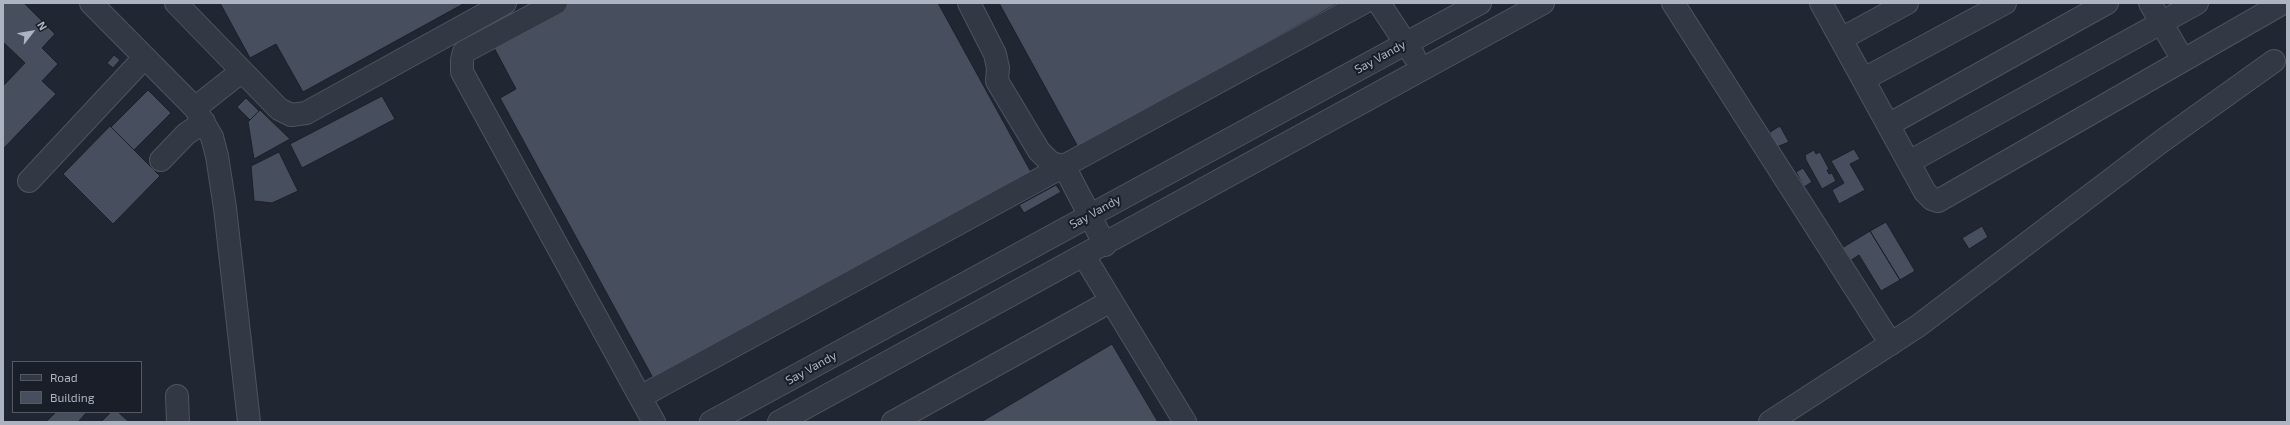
<!DOCTYPE html>
<style>
body{margin:0}
#map{position:relative;width:2290px;height:425px;overflow:hidden;background:#202733;font-family:"Exo 2",sans-serif}
canvas{display:block}
.frame{position:absolute;inset:0;border:4px solid #adb4c1;pointer-events:none}
.legend{position:absolute;left:12px;top:361px;width:130px;height:52px;box-sizing:border-box;background:#191e28;border:1px solid #545a65;margin:0;padding:5px 7px;list-style:none;font-size:12px;color:#adb4c1}
.legend li{display:flex;align-items:center;gap:8px;height:20px}
.legend b{width:20px;border:1px solid #545a65}
.north{position:absolute;left:12px;top:12px;width:40px;height:40px;-webkit-text-stroke:3px #191e28;paint-order:stroke;rotate:59deg;font-size:11px;font-weight:700;line-height:16px;text-align:center;color:#adb4c1}
.north::after{content:'';display:block;margin:auto;width:14px;height:18px;background:#adb4c1;clip-path:polygon(50% 0,100% 100%,50% 72%,0 100%)}
</style>
<div id="map">
<canvas width="2290" height="425"></canvas>
<div class="frame"></div>
<ul class="legend">
<li><b style="height:5px;background:#333944"></b>Road</li>
<li><b style="height:11px;background:#474e5d"></b>Building</li>
</ul>
<div class="north">N</div>
</div>
<script>
const context = document.querySelector('canvas').getContext('2d');
context.lineJoin = 'round';
function fill(path, color) {
  context.fillStyle = color;
  context.fill(path, 'evenodd');
}
function toPath(rows) {
  const path = new Path2D();
  for (const r of rows) {
    path.moveTo(r[0], r[1]);
    for (let i = 2; i < r.length; i += 2) path.lineTo(r[i], r[i + 1]);
  }
  return path;
}
function trace(path, color, width, dash) {
  context.strokeStyle = color;
  context.lineWidth = width;
  context.lineCap = dash ? 'butt' : 'round';
  context.setLineDash(dash || []);
  context.stroke(path);
}
function drawText(font, color, halo, rows, align = 'center') {
  context.font = font + ' "Exo 2",sans-serif';
  context.lineWidth = 4;
  context.setLineDash([]);
  context.textBaseline = 'middle';
  context.strokeStyle = halo;
  context.fillStyle = color;
  for (const [text, x, y, turn = 0] of rows) {
    context.save();
    context.translate(x, y);
    context.rotate((+turn || 0) * Math.PI / 180);
    context.textAlign = isNaN(turn) ? turn : align;
    if (halo) context.strokeText(text, 0, 0);
    context.fillText(text, 0, 0);
    context.restore();
  }
}
const building = toPath([
 [3,3,24,3,55,34,42,48,58,64,42,81,56,94,3,149,3,86,25,63,3,42,3,3],
 [220,3,465,3,303,92,276,44,250,58,220,3],
 [567,3,938,3,1031,172,653,378,500,98,516,89,492,44,567,3],
 [999,3,1338,3,1078,147,999,3],
 [114,55,120,60,113,68,107,63,114,55],
 [148,90,171,113,134,150,111,127,148,90],
 [382,96,395,119,302,168,290,144,382,96],
 [246,98,259,111,250,120,237,107,246,98],
 [260,110,290,139,254,159,248,122,260,110],
 [110,126,160,176,113,224,63,174,110,126],
 [1780,126,1789,142,1774,148,1768,137,1771,135,1770,132,1780,126],
 [1854,149,1860,159,1850,164,1865,190,1839,204,1832,190,1844,183,1831,161,1854,149],
 [1814,150,1816,154,1820,152,1829,169,1827,170,1829,174,1832,173,1836,181,1822,189,1806,160,1805,155,1814,150],
 [279,152,298,191,272,203,254,201,251,166,279,152],
 [1803,168,1812,182,1804,187,1796,172,1803,168],
 [1056,185,1061,192,1024,213,1019,205,1056,185],
 [1886,222,1915,271,1900,280,1870,231,1886,222],
 [1982,226,1988,237,1969,249,1962,238,1982,226],
 [1870,231,1900,280,1881,291,1859,255,1850,261,1842,248,1870,231],
 [1112,344,1158,422,981,422,1112,344],
 [56,412,87,412,78,422,46,422,56,412],
 [111,412,118,412,129,422,101,422,111,412]
]);
fill(building, '#474e5d');
trace(building, '#1b202a', 1);
const minor = toPath([
 [91,3,195,108,212,137,217,156,225,208,249,422],
 [176,3,279,109,291,115,306,113,505,3],
 [556,3,464,52,462,60,462,72,640,397,1363,3],
 [969,3,995,54,998,68,997,81,1039,151,1051,163,1064,166,1105,245],
 [1379,3,1414,56],
 [1673,3,1891,344],
 [1821,3,1925,192,1932,199,1938,201,2283,3],
 [2150,3,2183,60],
 [1841,39,1907,3],
 [1864,79,2005,3],
 [195,108,242,71],
 [1888,125,2107,3],
 [161,160,186,134,204,122],
 [1909,162,2197,3],
 [29,181,144,58],
 [1084,256,1185,422],
 [177,396,178,422],
 [640,397,654,422],
 [711,422,1480,3],
 [779,422,1543,3],
 [893,422,1111,301],
 [1770,422,1918,326,2162,141,2274,61]
]);
trace(minor, '#4e545f', 24);
trace(minor, '#333944', 22);
drawText('12px', '#adb4c1', '#191e28', [
 ["Say Vandy",1380,57,-29],
 ["Say Vandy",1095,212,-29],
 ["Say Vandy",811,368,-29]
]);
</script>
